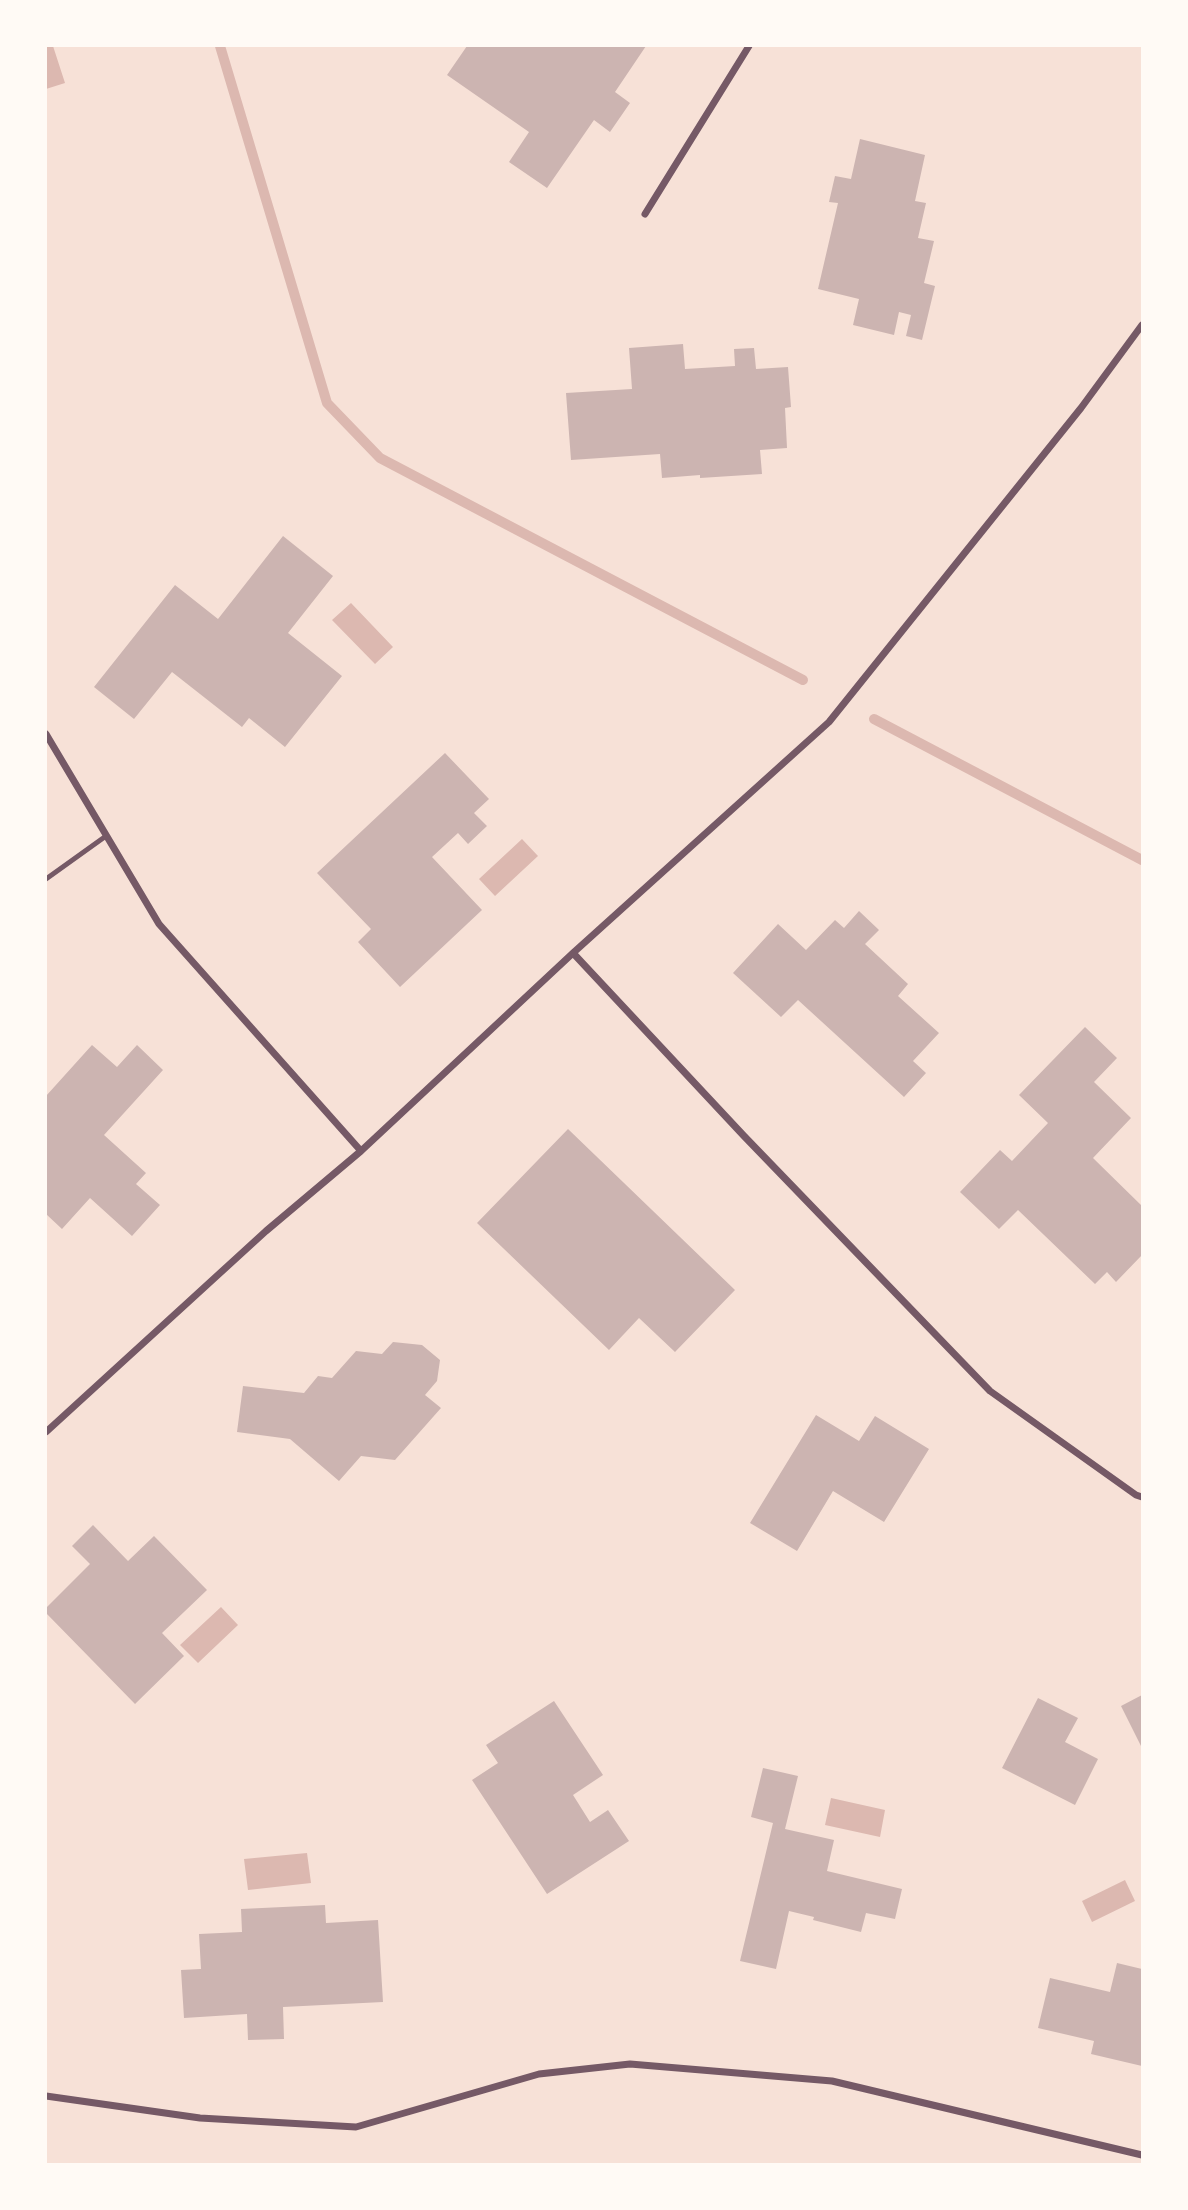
<!DOCTYPE html>
<style>
body{margin:0}
#map{position:relative;width:1188px;height:2210px;overflow:hidden;background:#f7e1d7;font-family:"PT Sans",sans-serif}
canvas{display:block}
.frame{position:absolute;inset:0;border:47px solid #fffaf5;pointer-events:none}
</style>
<div id="map">
<canvas width="1188" height="2210"></canvas>
<div class="frame"></div>
</div>
<script>
const context = document.querySelector('canvas').getContext('2d');
context.lineJoin = 'round';
function fill(path, color) {
  context.fillStyle = color;
  context.fill(path, 'evenodd');
}
function toPath(rows) {
  const path = new Path2D();
  for (const r of rows) {
    path.moveTo(r[0], r[1]);
    for (let i = 2; i < r.length; i += 2) path.lineTo(r[i], r[i + 1]);
  }
  return path;
}
function trace(path, color, width, dash) {
  context.strokeStyle = color;
  context.lineWidth = width;
  context.lineCap = dash ? 'butt' : 'round';
  context.setLineDash(dash || []);
  context.stroke(path);
}
fill(toPath([
 [46,46,53,46,65,83,46,89],
 [351,603,393,647,375,664,332,620],
 [522,839,538,856,495,896,479,879],
 [221,1607,238,1625,198,1663,180,1645],
 [831,1798,885,1810,880,1837,825,1825],
 [307,1853,311,1883,248,1890,244,1859],
 [1125,1880,1135,1901,1092,1922,1082,1901]
]), '#dcb8b0');
trace(toPath([
 [220,46,327,403,380,458,803,680],
 [874,719,1142,860]
]), '#dcb8b0', 10);
fill(toPath([
 [467,46,646,46,615,92,630,103,610,132,594,120,547,188,509,162,529,132,447,75],
 [860,139,925,155,915,201,926,203,918,238,934,241,924,283,935,286,922,340,906,336,911,315,899,312,894,335,853,325,859,299,818,289,838,203,829,202,835,176,851,179],
 [683,344,685,369,735,366,734,349,754,348,756,369,788,367,791,407,785,408,787,448,760,450,762,474,700,478,700,475,662,478,660,454,571,460,566,393,632,389,629,348],
 [283,536,333,576,288,633,342,676,285,747,249,718,242,727,172,672,134,719,94,687,175,585,218,619],
 [445,753,489,799,474,813,487,826,468,844,458,833,432,857,482,910,400,987,358,942,371,929,317,873],
 [859,911,879,930,865,944,908,984,898,996,939,1033,913,1061,926,1073,904,1097,798,1000,781,1017,733,973,778,924,806,950,835,920,844,928],
 [1085,1027,1117,1058,1094,1082,1131,1118,1093,1158,1142,1206,1142,1255,1116,1282,1107,1272,1095,1284,1018,1210,999,1229,960,1192,1000,1150,1012,1161,1048,1123,1019,1095],
 [92,1045,117,1067,137,1045,163,1070,104,1135,146,1173,136,1184,160,1205,132,1236,90,1198,62,1229,46,1214,46,1096],
 [568,1129,735,1290,675,1352,639,1318,609,1350,477,1223],
 [393,1342,422,1345,440,1360,437,1381,425,1395,441,1408,395,1460,361,1456,339,1481,290,1439,237,1432,243,1386,304,1393,318,1376,332,1378,356,1351,382,1354],
 [816,1415,859,1441,875,1416,929,1449,884,1522,833,1491,797,1551,750,1523],
 [93,1525,128,1561,154,1536,207,1590,162,1633,184,1656,135,1704,46,1613,46,1608,90,1564,72,1546],
 [1142,1695,1142,1748,1121,1706],
 [1038,1698,1078,1718,1065,1742,1098,1759,1075,1805,1002,1768],
 [554,1701,603,1775,573,1795,590,1822,608,1810,629,1841,547,1894,472,1780,498,1763,486,1745],
 [763,1768,798,1776,785,1829,834,1840,827,1871,902,1889,895,1919,866,1913,861,1932,813,1920,814,1917,789,1911,776,1969,740,1961,773,1823,751,1817],
 [325,1905,326,1923,378,1920,383,2002,283,2007,284,2039,248,2040,247,2014,184,2018,181,1970,201,1969,199,1934,242,1932,241,1909],
 [1117,1963,1142,1969,1142,2066,1091,2054,1094,2041,1038,2028,1050,1978,1110,1992]
]), '#ccb4b1');
trace(toPath([
 [46,879,106,836]
]), '#755966', 5);
trace(toPath([
 [645,214,749,46],
 [46,734,159,924,361,1151],
 [573,953,744,1136,990,1391,1136,1495,1142,1497],
 [46,1432,266,1231,361,1151,573,953,829,722,1081,408,1142,325],
 [46,2096,200,2118,356,2127,539,2074,630,2064,832,2081,1142,2155]
]), '#755966', 7);
</script>
